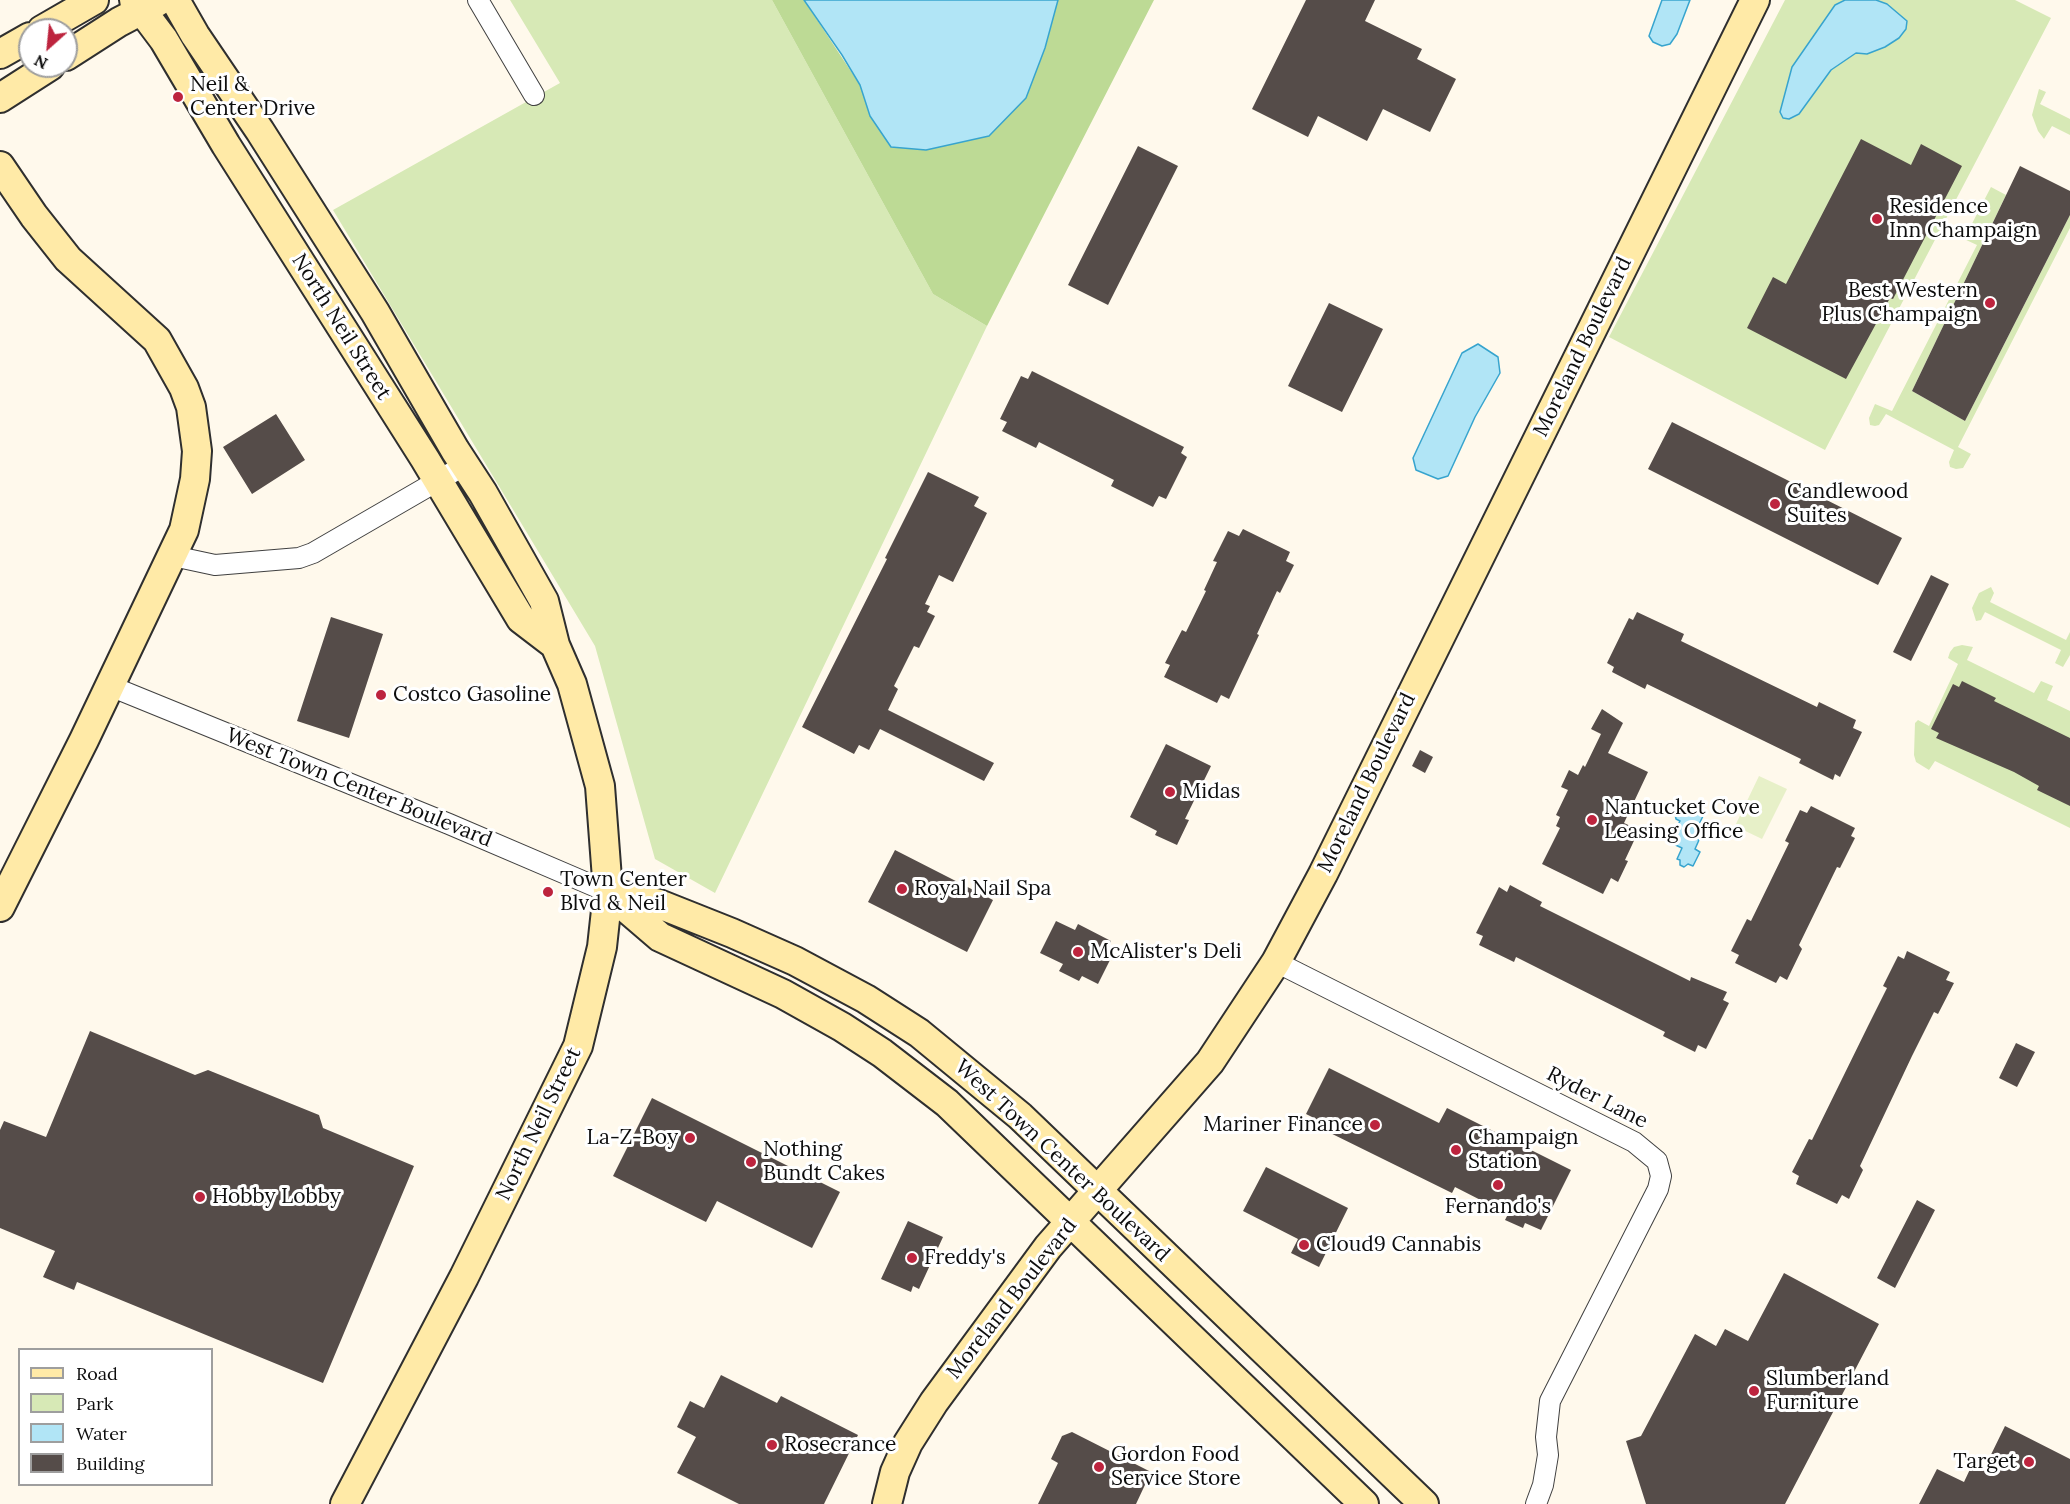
<!DOCTYPE html>
<style>
body{margin:0}
#map{position:relative;width:2070px;height:1504px;overflow:hidden;background:#fff9ec;font-family:Lora,serif}
canvas{display:block}
.legend{position:absolute;left:18px;top:1348px;width:195px;height:138px;box-sizing:border-box;background:#fff;border:2px solid #9e9e9e;margin:0;padding:8px 10px;list-style:none;font-size:18px;color:#0d0d0d}
.legend li{display:flex;align-items:center;gap:12px;height:30px}
.legend b{width:30px;border:2px solid #9e9e9e}
.north{position:absolute;left:18px;top:18px;width:60px;height:60px;box-sizing:border-box;background:#fff;border:2px solid #9e9e9e;border-radius:50%;rotate:207deg;font-size:16px;font-weight:700;line-height:24px;text-align:center;color:#0d0d0d}
.north::after{content:'';display:block;margin:auto;width:21px;height:27px;background:#bd243e;clip-path:polygon(50% 0,100% 100%,50% 72%,0 100%)}
</style>
<div id="map">
<canvas width="2070" height="1504"></canvas>
<ul class="legend">
<li><b style="height:8px;background:#ffeaa7"></b>Road</li>
<li><b style="height:16px;background:#d7e9b6"></b>Park</li>
<li><b style="height:16px;background:#b1e5f6"></b>Water</li>
<li><b style="height:16px;background:#554c49"></b>Building</li>
</ul>
<div class="north">N</div>
</div>
<script>
const context = document.querySelector('canvas').getContext('2d');
context.lineJoin = 'round';
function fill(path, color) {
  context.fillStyle = color;
  context.fill(path, 'evenodd');
}
function toPath(rows) {
  const path = new Path2D();
  for (const r of rows) {
    path.moveTo(r[0], r[1]);
    for (let i = 2; i < r.length; i += 2) path.lineTo(r[i], r[i + 1]);
  }
  return path;
}
function trace(path, color, width, dash) {
  context.strokeStyle = color;
  context.lineWidth = width;
  context.lineCap = dash ? 'butt' : 'round';
  context.setLineDash(dash || []);
  context.stroke(path);
}
function drawText(font, color, halo, rows, align = 'center') {
  context.font = font + ' Lora,serif';
  context.lineWidth = 6;
  context.setLineDash([]);
  context.textBaseline = 'middle';
  context.strokeStyle = halo;
  context.fillStyle = color;
  for (const [text, x, y, turn = 0] of rows) {
    context.save();
    context.translate(x, y);
    context.rotate((+turn || 0) * Math.PI / 180);
    context.textAlign = isNaN(turn) ? turn : align;
    if (halo) context.strokeText(text, 0, 0);
    context.fillText(text, 0, 0);
    context.restore();
  }
}
fill(toPath([
 [510,0,772,0,933,294,987,326,715,893,655,859,595,646,333,210,560,83],
 [1785,0,2015,0,2051,18,1825,450,1609,337],
 [2039,89,2046,92,2040,104,2070,119,2070,135,2052,126,2044,139,2038,131,2032,115],
 [1991,187,2006,195,1912,391,1965,421,2070,215,2070,228,1958,447,1971,454,1963,468,1956,469,1950,467,1949,462,1954,450,1886,414,1879,425,1875,426,1870,425,1869,418,1875,404,1892,411,1977,245,1964,239],
 [1991,587,1994,593,1990,602,2066,640,2070,632,2070,655,2063,667,2055,663,2061,650,1985,612,1981,620,1976,621,1972,608,1979,593],
 [1962,645,1973,647,1967,660,2034,693,2041,681,2053,686,2047,700,2070,711,2070,828,1935,761,1929,770,1916,762,1914,755,1915,723,1918,720,1929,726,1958,664,1948,658,1950,652,1954,647]
]), '#d7e9b6');
fill(toPath([
 [772,0,804,0,860,85,870,116,1045,48,1058,0,1154,0,987,326,933,294]
]), '#bdda95');
fill(toPath([
 [1759,776,1787,789,1762,839,1735,826]
]), '#e7f0c8');
const water = toPath([
 [804,0,1058,0,1045,48,1026,98,989,136,926,150,891,147,870,116,860,85,842,55,804,0],
 [1662,0,1690,0,1677,34,1670,44,1662,46,1653,42,1649,36,1662,0],
 [1845,0,1876,0,1887,4,1907,21,1906,29,1899,38,1885,47,1867,54,1856,53,1831,70,1799,114,1789,119,1783,118,1780,112,1792,67,1835,5,1845,0],
 [1478,344,1498,357,1500,373,1475,417,1448,476,1438,479,1416,470,1413,458,1462,353,1478,344],
 [1682,806,1703,816,1693,837,1699,840,1695,849,1700,852,1693,866,1688,864,1684,867,1680,865,1680,860,1677,859,1682,848,1669,842,1672,837,1669,830,1676,828,1680,821,1676,819,1675,814,1682,806]
]);
fill(water, '#b1e5f6');
trace(water, '#37a4ce', 1.5);
fill(toPath([
 [1306,0,1375,0,1365,21,1422,49,1417,59,1456,79,1430,132,1383,109,1367,141,1318,116,1308,137,1252,109],
 [1861,139,1911,165,1921,144,1962,166,1893,299,1890,298,1846,379,1747,328,1773,277,1786,284],
 [1138,146,1178,166,1108,305,1068,285],
 [2020,166,2070,191,2070,215,1965,421,1912,391],
 [1329,303,1383,329,1342,412,1288,386],
 [1032,371,1184,447,1181,453,1187,457,1166,499,1159,496,1153,507,1111,486,1114,480,1039,442,1036,448,1002,431,1007,422,1000,419,1021,376,1028,379],
 [276,414,305,460,252,494,223,447],
 [1672,422,1902,538,1878,585,1648,469],
 [928,472,979,497,974,506,987,513,953,582,939,575,925,604,930,606,927,612,935,616,919,648,914,646,894,686,898,689,888,710,994,763,984,781,880,729,869,750,859,745,854,754,802,727,887,559,885,558],
 [1243,529,1290,552,1286,561,1294,565,1280,593,1277,591,1257,634,1259,635,1229,699,1221,695,1217,703,1164,677,1170,665,1165,663,1182,630,1186,632,1206,591,1204,590,1217,562,1213,561,1228,531,1239,536],
 [1931,575,1949,584,1911,661,1893,652],
 [1637,612,1684,634,1681,641,1817,707,1819,702,1856,720,1853,728,1862,732,1840,777,1835,774,1833,780,1799,763,1801,759,1647,684,1645,689,1612,672,1614,667,1607,663,1629,618,1633,620],
 [331,617,383,634,349,738,297,721],
 [1962,681,1996,698,1994,701,2070,738,2070,806,2037,790,2039,786,2014,772,1936,738,1939,733,1931,729,1953,684,1959,687],
 [1602,709,1623,723,1608,753,1648,772,1624,823,1639,830,1625,860,1628,861,1618,882,1611,878,1603,894,1542,864,1560,828,1556,826,1560,817,1556,815,1568,790,1561,787,1569,770,1578,775,1583,765,1585,767,1601,734,1591,729],
 [1166,744,1211,766,1185,819,1189,820,1177,845,1155,835,1157,831,1130,817],
 [1420,750,1433,757,1425,773,1412,766],
 [1811,806,1855,828,1851,836,1855,838,1840,868,1837,867,1799,945,1802,949,1787,980,1780,976,1776,983,1735,963,1739,955,1731,951,1747,919,1751,921,1789,843,1785,841,1800,810,1807,813],
 [895,850,993,900,967,952,868,902],
 [1510,885,1542,902,1540,906,1690,981,1691,977,1727,992,1723,1000,1729,1003,1706,1049,1698,1045,1695,1052,1663,1036,1665,1032,1516,957,1514,962,1479,945,1483,936,1476,933,1499,887,1507,892],
 [1056,921,1075,930,1078,924,1111,941,1109,947,1115,950,1098,984,1082,976,1079,981,1059,971,1063,964,1040,953],
 [1907,951,1950,972,1946,980,1954,983,1938,1014,1934,1012,1912,1056,1860,1166,1863,1170,1849,1199,1842,1195,1837,1204,1796,1184,1799,1176,1792,1172,1809,1139,1812,1140,1868,1026,1887,988,1883,986,1898,956,1904,959],
 [90,1031,195,1075,208,1070,319,1115,323,1128,414,1166,323,1383,77,1282,74,1290,43,1277,55,1251,0,1228,0,1130,4,1121,46,1137],
 [2016,1043,2035,1052,2017,1087,1999,1078],
 [1329,1068,1439,1123,1447,1108,1571,1170,1541,1230,1525,1223,1523,1228,1505,1220,1508,1214,1455,1187,1452,1193,1310,1123,1312,1117,1306,1114],
 [652,1098,840,1192,812,1248,717,1201,706,1222,613,1176],
 [1266,1167,1348,1208,1319,1267,1291,1253,1298,1239,1243,1211],
 [1917,1200,1935,1210,1895,1288,1877,1278],
 [908,1221,943,1237,919,1289,913,1286,911,1292,881,1279],
 [1784,1273,1879,1324,1785,1504,1646,1504,1626,1441,1641,1436,1695,1334,1716,1346,1725,1329,1748,1341],
 [721,1375,777,1403,781,1396,858,1435,824,1504,739,1504,677,1473,696,1437,677,1427,690,1401,704,1408],
 [2005,1426,2070,1459,2070,1504,1919,1504,1937,1469,1964,1482,1972,1465,1983,1471],
 [1072,1432,1151,1472,1136,1504,1038,1504,1058,1463,1051,1459,1062,1436]
]), '#554c49');
const street = toPath([
 [478,0,534,95],
 [173,556,215,565,299,558,313,553,465,465],
 [110,686,449,824,608,892],
 [1276,962,1634,1142,1657,1161,1661,1176,1658,1189,1550,1401,1546,1437,1548,1455,1543,1485,1536,1504]
]);
const secondary = toPath([
 [134,0,164,40,226,145,425,459,521,619,555,645],
 [175,0,195,35,260,131,375,312,455,450,483,493,544,601,555,645,572,684,600,786,608,892,602,947,578,1046,464,1277,345,1504],
 [42,30,94,0],
 [0,54,30,37],
 [66,56,119,22,157,2],
 [0,98,50,66],
 [0,166,34,216,68,259,157,340,184,388,191,407,197,451,195,479,184,530,84,740,0,907],
 [608,892,659,904,732,933,795,961,866,999,919,1033,1020,1116,1424,1504],
 [611,895,660,937,783,994,842,1027,882,1053,947,1103,1364,1504],
 [887,1504,895,1472,908,1443,934,1402,1048,1247,1210,1062,1276,962,1323,874,1755,0]
]);
trace(street, '#404040', 22);
trace(secondary, '#2f2f2f', 32);
trace(street, '#fff', 20);
trace(secondary, '#ffeaa7', 28);
for (const [x, y, r, color] of [
 [178,97,6,"#bd243e"],
 [1877,219,6,"#bd243e"],
 [1990,303,6,"#bd243e"],
 [1775,504,6,"#bd243e"],
 [381,695,6,"#bd243e"],
 [1170,792,6,"#bd243e"],
 [1592,820,6,"#bd243e"],
 [902,889,6,"#bd243e"],
 [548,892,6,"#bd243e"],
 [1078,952,6,"#bd243e"],
 [1375,1125,6,"#bd243e"],
 [690,1138,6,"#bd243e"],
 [1456,1150,6,"#bd243e"],
 [751,1162,6,"#bd243e"],
 [1498,1185,6,"#bd243e"],
 [200,1197,6,"#bd243e"],
 [1304,1245,6,"#bd243e"],
 [912,1258,6,"#bd243e"],
 [1754,1391,6,"#bd243e"],
 [772,1445,6,"#bd243e"],
 [2029,1462,6,"#bd243e"],
 [1099,1467,6,"#bd243e"]
]) {
  const dot = new Path2D();
  dot.arc(x, y, r, 0, 2 * Math.PI);
  context.fillStyle = color;
  context.fill(dot);
  trace(dot, '#fff', 2);
}
drawText('21px', '#0d0d0d', '#fff', [
 ["Neil &",190,85],
 ["Center Drive",190,109],
 ["Residence",1889,207],
 ["Inn Champaign",1889,231],
 ["Best Western",1978,291,"right"],
 ["Plus Champaign",1978,315,"right"],
 ["Candlewood",1787,492],
 ["Suites",1787,516],
 ["Costco Gasoline",393,695],
 ["Midas",1182,792],
 ["Nantucket Cove",1604,808],
 ["Leasing Office",1604,832],
 ["Town Center",560,880],
 ["Blvd & Neil",560,904],
 ["Royal Nail Spa",914,889],
 ["McAlister's Deli",1090,952],
 ["Mariner Finance",1363,1125,"right"],
 ["La-Z-Boy",678,1138,"right"],
 ["Champaign",1468,1138],
 ["Station",1468,1162],
 ["Nothing",763,1150],
 ["Bundt Cakes",763,1174],
 ["Hobby Lobby",212,1197],
 ["Fernando's",1498,1207,"center"],
 ["Cloud9 Cannabis",1316,1245],
 ["Freddy's",924,1258],
 ["Slumberland",1766,1379],
 ["Furniture",1766,1403],
 ["Rosecrance",784,1445],
 ["Gordon Food",1111,1455],
 ["Service Store",1111,1479],
 ["Target",2017,1462,"right"]
], 'left');
drawText('21px', '#0d0d0d', '#fff', [
 ["North Neil Street",341,327,58],
 ["Moreland Boulevard",1583,347,-64],
 ["Moreland Boulevard",1367,783,-64],
 ["West Town Center Boulevard",359,788,22],
 ["Ryder Lane",1597,1098,27],
 ["North Neil Street",539,1124,-64],
 ["West Town Center Boulevard",1062,1161,43],
 ["Moreland Boulevard",1012,1299,-52]
]);
</script>
